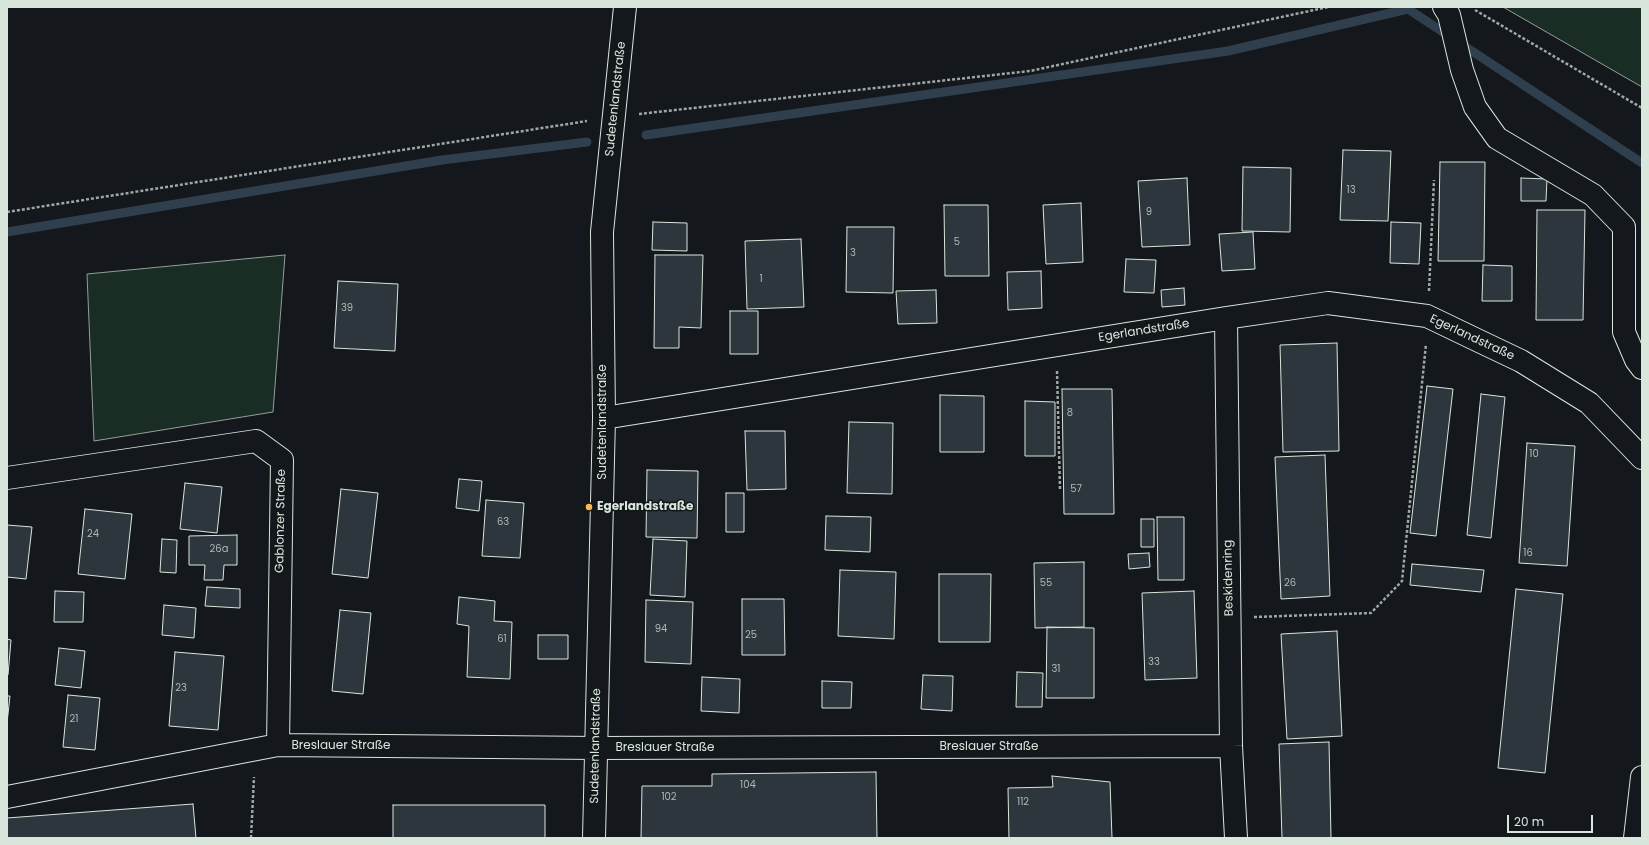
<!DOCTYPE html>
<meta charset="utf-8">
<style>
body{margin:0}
#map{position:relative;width:1649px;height:845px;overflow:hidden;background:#14181c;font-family:Poppins,sans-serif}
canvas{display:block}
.frame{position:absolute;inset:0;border:8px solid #d8e6dc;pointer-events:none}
.scale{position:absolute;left:1507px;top:815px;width:86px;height:18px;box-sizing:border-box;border:2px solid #d8e6dc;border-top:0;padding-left:5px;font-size:12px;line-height:14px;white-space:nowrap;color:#d8e6dc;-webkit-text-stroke:3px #14181c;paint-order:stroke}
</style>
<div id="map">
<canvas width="1649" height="845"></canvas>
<div class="frame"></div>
<div class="scale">20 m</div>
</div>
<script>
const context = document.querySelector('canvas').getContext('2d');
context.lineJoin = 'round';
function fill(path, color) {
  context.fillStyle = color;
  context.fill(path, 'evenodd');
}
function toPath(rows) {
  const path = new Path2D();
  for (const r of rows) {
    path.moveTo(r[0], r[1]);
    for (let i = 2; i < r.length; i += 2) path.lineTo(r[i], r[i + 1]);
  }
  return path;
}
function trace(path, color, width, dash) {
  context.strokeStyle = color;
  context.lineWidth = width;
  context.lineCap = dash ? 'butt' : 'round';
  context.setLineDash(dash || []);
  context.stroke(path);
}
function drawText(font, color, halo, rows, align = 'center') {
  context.font = font + ' Poppins,sans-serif';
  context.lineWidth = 3;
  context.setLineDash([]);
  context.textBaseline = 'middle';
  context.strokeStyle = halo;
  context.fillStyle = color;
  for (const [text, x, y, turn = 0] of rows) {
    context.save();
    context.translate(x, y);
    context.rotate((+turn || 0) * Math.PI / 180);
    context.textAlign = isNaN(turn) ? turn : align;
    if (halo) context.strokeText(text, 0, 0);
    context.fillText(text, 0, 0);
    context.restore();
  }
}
const green = toPath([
 [1503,7,1642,7,1642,87,1503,7],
 [285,255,273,412,94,441,87,274,285,255]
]);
fill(green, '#1a2d24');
trace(green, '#939e99', 1);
trace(toPath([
 [646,135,1228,51,1408,9,1642,163],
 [7,232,442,160,587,142]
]), '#2f3f4d', 9);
const building = toPath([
 [1343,150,1391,151,1388,221,1340,220,1343,150],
 [1440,162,1485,162,1484,261,1438,261,1440,162],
 [1243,167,1291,168,1290,232,1242,231,1243,167],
 [1187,178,1190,245,1142,247,1138,181,1187,178],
 [1521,178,1547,179,1546,201,1521,201,1521,178],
 [1081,203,1083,262,1046,264,1043,205,1081,203],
 [944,205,988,205,989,276,945,276,944,205],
 [1537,210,1585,210,1583,320,1536,320,1537,210],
 [653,222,687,223,687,251,652,250,653,222],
 [1391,222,1421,223,1419,264,1390,263,1391,222],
 [847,227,894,227,893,293,846,292,847,227],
 [1253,232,1255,269,1222,271,1219,234,1253,232],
 [801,239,804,307,747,309,745,241,801,239],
 [655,255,703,255,701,328,679,327,679,348,654,348,655,255],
 [1126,259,1156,260,1154,293,1124,292,1126,259],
 [1483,265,1512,266,1512,301,1482,301,1483,265],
 [1041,271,1042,308,1008,310,1007,272,1041,271],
 [338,281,398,284,395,351,334,348,338,281],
 [1184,288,1185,305,1162,307,1161,290,1184,288],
 [936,290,937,323,898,324,896,291,936,290],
 [730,311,758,311,758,354,730,354,730,311],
 [1337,343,1339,451,1283,452,1280,345,1337,343],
 [1427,386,1453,389,1436,536,1410,533,1427,386],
 [1062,389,1112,389,1114,514,1064,514,1062,389],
 [1481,394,1505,397,1491,538,1467,535,1481,394],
 [940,395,984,396,984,452,940,452,940,395],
 [1025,401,1055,402,1055,456,1025,456,1025,401],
 [849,422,893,423,892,494,847,493,849,422],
 [745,431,785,431,786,489,747,490,745,431],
 [1527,443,1575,446,1567,566,1519,563,1527,443],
 [1325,455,1330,596,1281,599,1275,457,1325,455],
 [647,470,698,471,697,538,646,537,647,470],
 [459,479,482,481,479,511,456,508,459,479],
 [185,483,222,487,217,533,180,529,185,483],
 [341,489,378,493,368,578,332,574,341,489],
 [726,493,744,493,744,532,726,532,726,493],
 [486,500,524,503,520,558,482,556,486,500],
 [85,509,132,514,125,579,78,574,85,509],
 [826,516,871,517,870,552,825,550,826,516],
 [1157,517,1184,517,1184,580,1158,580,1157,517],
 [1141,519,1154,519,1154,547,1141,547,1141,519],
 [7,525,32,527,26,579,7,577,7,525],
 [237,535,237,565,224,565,223,580,204,580,205,565,189,565,189,536,237,535],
 [162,539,177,540,176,573,160,572,162,539],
 [653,539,687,541,685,597,650,595,653,539],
 [1149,553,1150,567,1129,569,1128,554,1149,553],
 [1084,562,1084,627,1035,628,1034,563,1084,562],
 [1412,564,1484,570,1481,592,1410,585,1412,564],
 [840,570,896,572,894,639,838,636,840,570],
 [939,574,991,574,990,642,939,642,939,574],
 [207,587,240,589,240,608,205,606,207,587],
 [1516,589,1563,594,1545,773,1498,768,1516,589],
 [55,591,84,592,83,622,54,622,55,591],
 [1194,591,1197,678,1145,680,1142,593,1194,591],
 [459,597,495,601,494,621,512,622,510,679,467,677,469,626,457,624,459,597],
 [742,599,784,599,785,655,742,655,742,599],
 [646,600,693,602,691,664,645,662,646,600],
 [164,605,196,608,194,638,162,635,164,605],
 [340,610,371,613,363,694,332,691,340,610],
 [1047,627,1094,628,1094,698,1046,698,1047,627],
 [1337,631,1342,736,1287,739,1281,634,1337,631],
 [538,635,568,635,568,659,538,659,538,635],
 [7,639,11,640,8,675,7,675,7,639],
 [59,648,85,651,81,688,55,685,59,648],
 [175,652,224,656,218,730,169,726,175,652],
 [1017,672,1043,673,1042,707,1016,707,1017,672],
 [923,675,953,676,952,711,921,709,923,675],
 [702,677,740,679,739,713,701,711,702,677],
 [822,681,852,682,851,708,822,708,822,681],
 [68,695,100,698,95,750,63,747,68,695],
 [7,696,10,696,7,723,7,696],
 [1329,742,1331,838,1282,838,1279,744,1329,742],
 [876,772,877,838,641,838,642,786,712,786,712,774,876,772],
 [1052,776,1110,782,1112,838,1009,838,1008,788,1053,787,1052,776],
 [193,804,196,838,7,838,7,818,193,804],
 [393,805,545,805,545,838,393,838,393,805]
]);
fill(building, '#2c363c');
trace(building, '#d8e6dc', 1);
const minor = toPath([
 [1444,7,1449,15,1462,70,1475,107,1497,138,1593,195,1624,227,1624,332,1636,360,1642,368],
 [1226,318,1231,746,1236,838],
 [604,418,1226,318,1328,303,1427,316,1479,341,1521,361,1589,403,1642,458],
 [7,478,256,441,282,460,278,745],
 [7,797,278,745,597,748,1231,746],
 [594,838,604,418,602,232,625,7],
 [1635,838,1642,777]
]);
trace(minor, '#d8e6dc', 24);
trace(toPath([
 [1475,10,1642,108],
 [639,114,1030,71,1328,7],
 [7,212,587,121],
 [1429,291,1434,180],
 [1057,371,1060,489],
 [1254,617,1371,613,1402,581,1426,344],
 [251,838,254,777]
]), '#9da8a2', 2.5, [3, 2]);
trace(minor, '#14181c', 22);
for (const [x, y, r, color] of [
 [589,507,4,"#ffb74d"]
]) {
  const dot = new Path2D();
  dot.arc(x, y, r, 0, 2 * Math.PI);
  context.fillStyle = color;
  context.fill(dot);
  trace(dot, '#14181c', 1.5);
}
drawText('10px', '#adbab4', null, [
 ["13",1351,190],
 ["9",1149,212],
 ["5",957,242],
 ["3",853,253],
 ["1",761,279],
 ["39",347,308],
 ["8",1070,413],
 ["10",1534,454],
 ["57",1076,489],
 ["63",503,522],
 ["24",93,534],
 ["26a",219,549],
 ["16",1528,553],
 ["55",1046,583],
 ["26",1290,583],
 ["94",661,629],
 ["25",751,635],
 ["61",502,639],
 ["33",1154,662],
 ["31",1056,669],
 ["23",181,688],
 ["21",74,719],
 ["104",748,785],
 ["102",669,797],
 ["112",1023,802]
]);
drawText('12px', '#d8e6dc', '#14181c', [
 ["Sudetenlandstraße",616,99,-84],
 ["Egerlandstraße",1144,331,-9],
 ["Egerlandstraße",1472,338,25],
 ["Sudetenlandstraße",603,422,-90],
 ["Gablonzer Straße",281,521,-89],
 ["Beskidenring",1229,578,-91],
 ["Breslauer Straße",341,746],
 ["Sudetenlandstraße",596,746,-89],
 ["Breslauer Straße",989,747],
 ["Breslauer Straße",665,748]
]);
drawText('bold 12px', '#d8e6dc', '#14181c', [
 ["Egerlandstraße",597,507]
], 'left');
</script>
